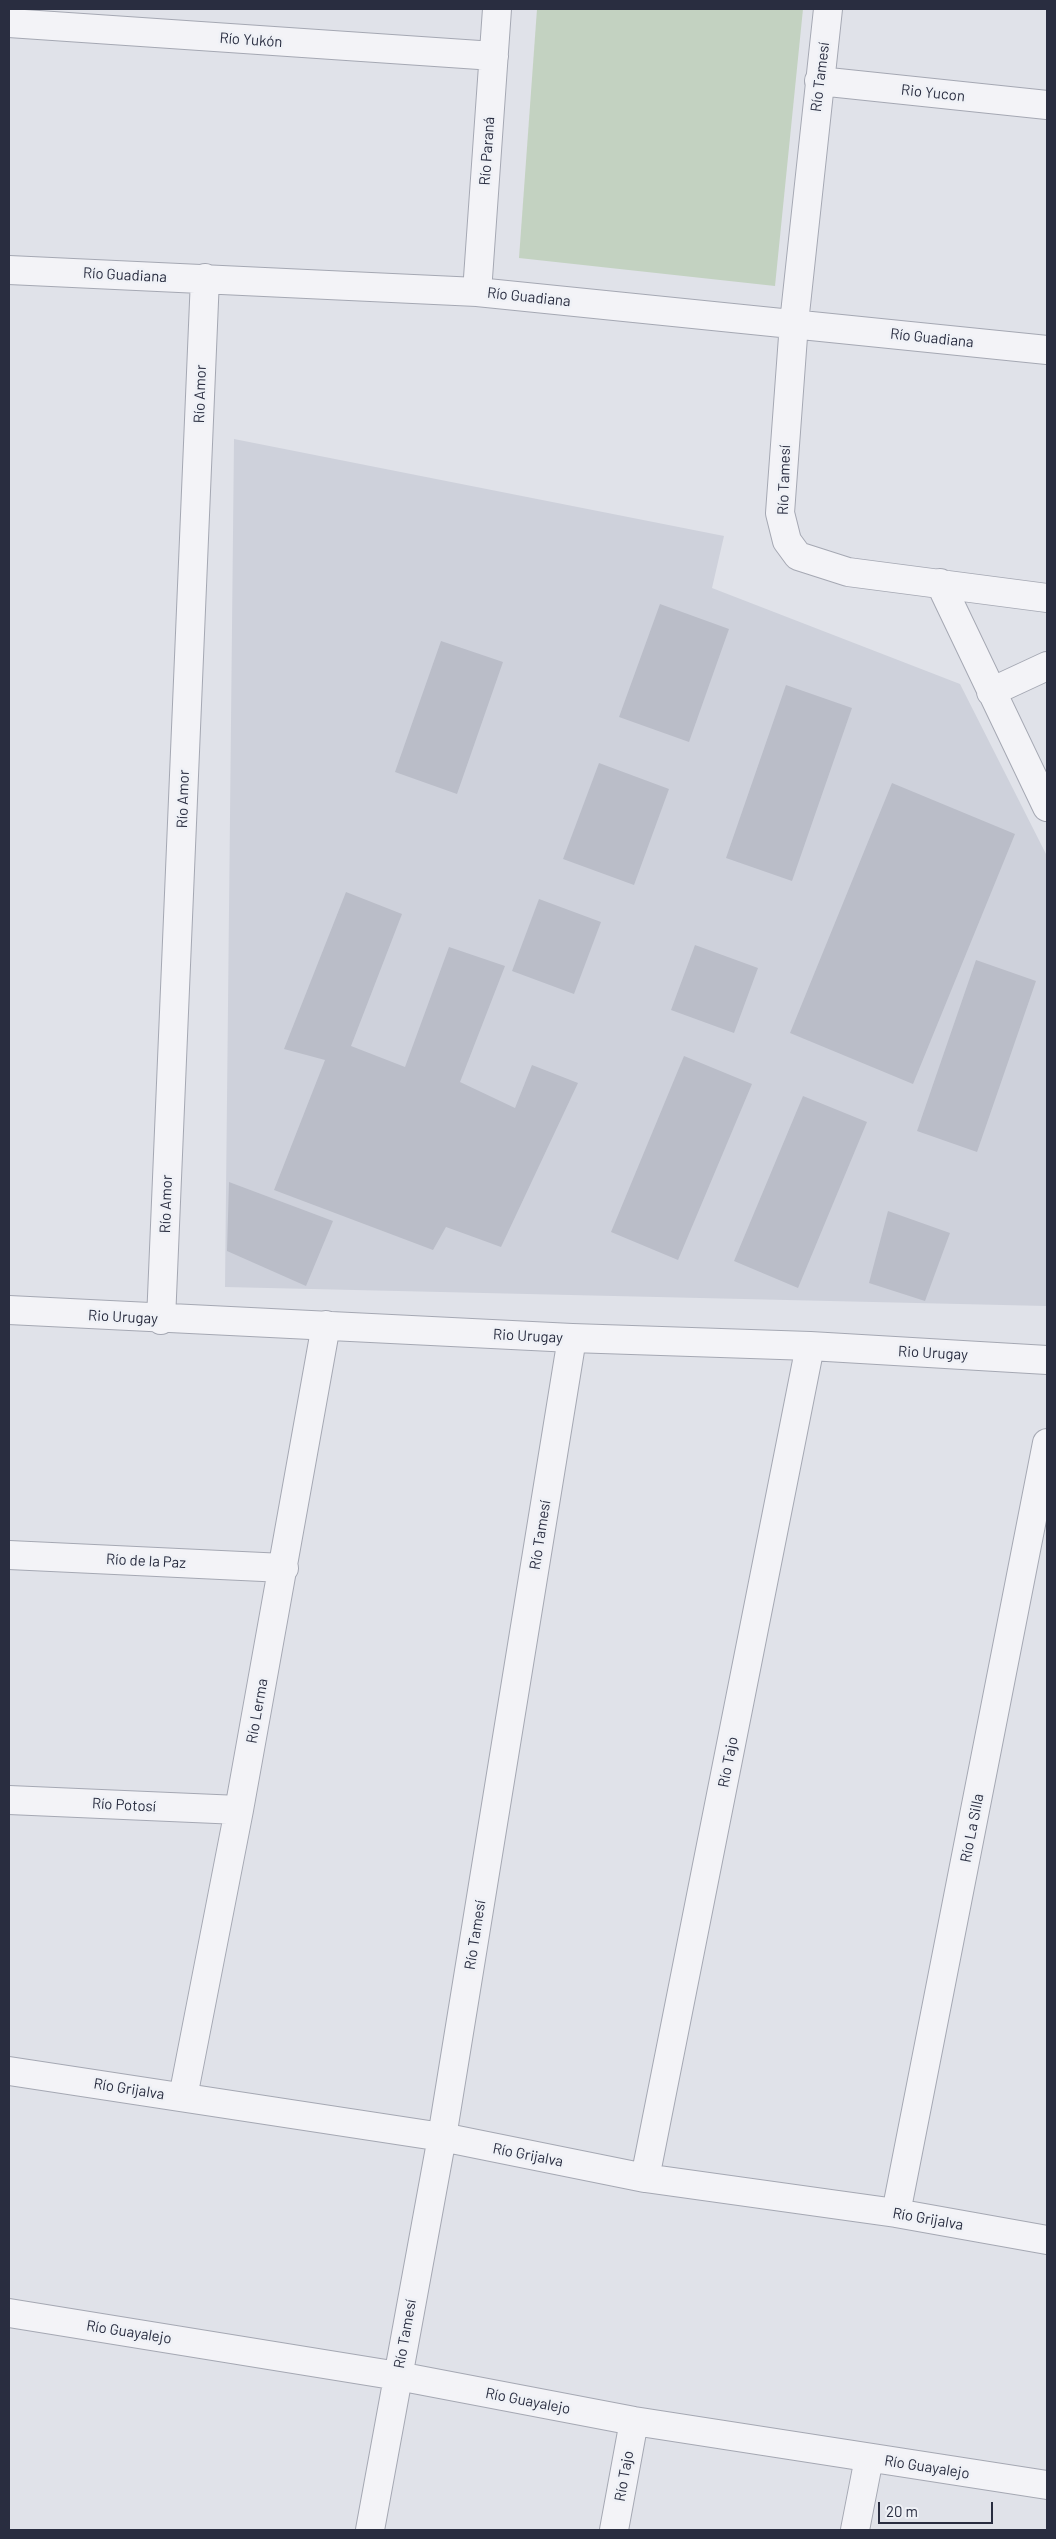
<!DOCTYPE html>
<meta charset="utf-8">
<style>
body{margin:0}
#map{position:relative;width:1056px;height:2539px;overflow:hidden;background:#e0e2e9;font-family:Barlow,sans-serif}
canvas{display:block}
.frame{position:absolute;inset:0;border:10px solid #292d40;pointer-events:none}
.scale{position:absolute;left:878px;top:2502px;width:115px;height:22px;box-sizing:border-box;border:2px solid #292d40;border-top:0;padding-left:6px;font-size:15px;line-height:18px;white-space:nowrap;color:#292d40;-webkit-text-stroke:4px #eff1f6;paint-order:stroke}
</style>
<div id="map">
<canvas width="1056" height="2539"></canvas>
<div class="frame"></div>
<div class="scale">20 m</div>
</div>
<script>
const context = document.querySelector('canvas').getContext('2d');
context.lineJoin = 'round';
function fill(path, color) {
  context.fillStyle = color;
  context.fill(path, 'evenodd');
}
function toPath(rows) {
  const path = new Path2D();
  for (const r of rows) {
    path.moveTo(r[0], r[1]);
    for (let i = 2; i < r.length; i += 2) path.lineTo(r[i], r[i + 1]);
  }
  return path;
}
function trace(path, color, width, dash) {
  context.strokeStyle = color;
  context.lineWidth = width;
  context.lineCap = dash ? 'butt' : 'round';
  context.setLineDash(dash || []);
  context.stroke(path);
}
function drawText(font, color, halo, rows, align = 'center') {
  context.font = font + ' Barlow,sans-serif';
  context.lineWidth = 5;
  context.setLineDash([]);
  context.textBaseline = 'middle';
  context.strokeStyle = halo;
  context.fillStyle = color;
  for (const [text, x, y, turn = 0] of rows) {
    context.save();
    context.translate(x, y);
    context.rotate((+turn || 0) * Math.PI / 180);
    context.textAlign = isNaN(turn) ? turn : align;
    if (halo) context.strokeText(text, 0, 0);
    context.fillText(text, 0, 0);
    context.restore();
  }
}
fill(toPath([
 [234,439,724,536,712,588,960,684,1047,856,1046,1306,225,1287]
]), '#ced1db');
fill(toPath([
 [537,9,803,9,775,286,519,258]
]), '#c3d2c1');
fill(toPath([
 [660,604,729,629,689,742,619,717],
 [441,641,503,662,457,794,395,772],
 [786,685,852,708,792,881,726,858],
 [599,763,669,789,634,885,563,859],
 [892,783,1015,834,913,1084,790,1033],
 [346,892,402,914,351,1046,405,1067,449,947,505,966,460,1082,515,1108,532,1065,578,1083,501,1247,446,1227,433,1250,274,1190,325,1060,284,1049],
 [539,899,601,922,574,994,512,971],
 [695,945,758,968,734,1033,671,1010],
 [976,960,1036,981,977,1152,917,1131],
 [684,1056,752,1084,678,1260,611,1232],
 [803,1096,867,1122,798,1288,734,1261],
 [229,1182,333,1221,306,1286,227,1251],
 [888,1211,950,1233,925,1301,869,1283]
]), '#babdc8');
const street = toPath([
 [828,9,794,323,780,513,787,541,798,556,848,572,1047,598],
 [9,23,494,56],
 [819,81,1047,105],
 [9,270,477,292,1047,350],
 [477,292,497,9],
 [940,583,1047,807],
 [991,692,1047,666],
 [9,1310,572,1338,810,1346,1047,1360],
 [161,1320,205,278],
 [9,1555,284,1568],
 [9,1800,239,1810],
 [9,2071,442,2137,645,2178,896,2213,1047,2240],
 [183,2097,239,1810,326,1325],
 [645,2178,810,1346],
 [896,2213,1047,1443],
 [9,2313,398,2376,634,2421,1047,2485],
 [370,2530,442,2137,572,1338],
 [614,2530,634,2421],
 [855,2530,869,2458]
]);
trace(street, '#a5a8b3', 30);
trace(street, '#f3f3f7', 28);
drawText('15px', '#292d40', '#eff1f6', [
 ["Río Yukón",251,40,4],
 ["Río Tamesí",820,77,-83],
 ["Rio Yucon",933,93,6],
 ["Río Paraná",487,151,-86],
 ["Río Guadiana",125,275,3],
 ["Río Guadiana",529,297,6],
 ["Río Guadiana",932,338,6],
 ["Río Amor",200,394,-88],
 ["Río Tamesí",784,480,-88],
 ["Río Amor",183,799,-88],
 ["Río Amor",166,1204,-88],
 ["Rio Urugay",123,1317,3],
 ["Rio Urugay",528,1336,3],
 ["Rio Urugay",933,1353,3],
 ["Río Tamesí",540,1535,-81],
 ["Río de la Paz",146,1561,3],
 ["Río Lerma",257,1711,-80],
 ["Río Tajo",728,1762,-79],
 ["Río Potosí",124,1805,3],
 ["Río La Silla",972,1828,-79],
 ["Río Tamesí",475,1935,-81],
 ["Río Grijalva",129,2089,9],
 ["Río Grijalva",528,2155,11],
 ["Río Grijalva",928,2219,10],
 ["Río Guayalejo",129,2332,9],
 ["Río Tamesí",405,2334,-80],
 ["Río Guayalejo",528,2401,11],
 ["Río Guayalejo",927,2467,9],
 ["Río Tajo",624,2476,-80]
]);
</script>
